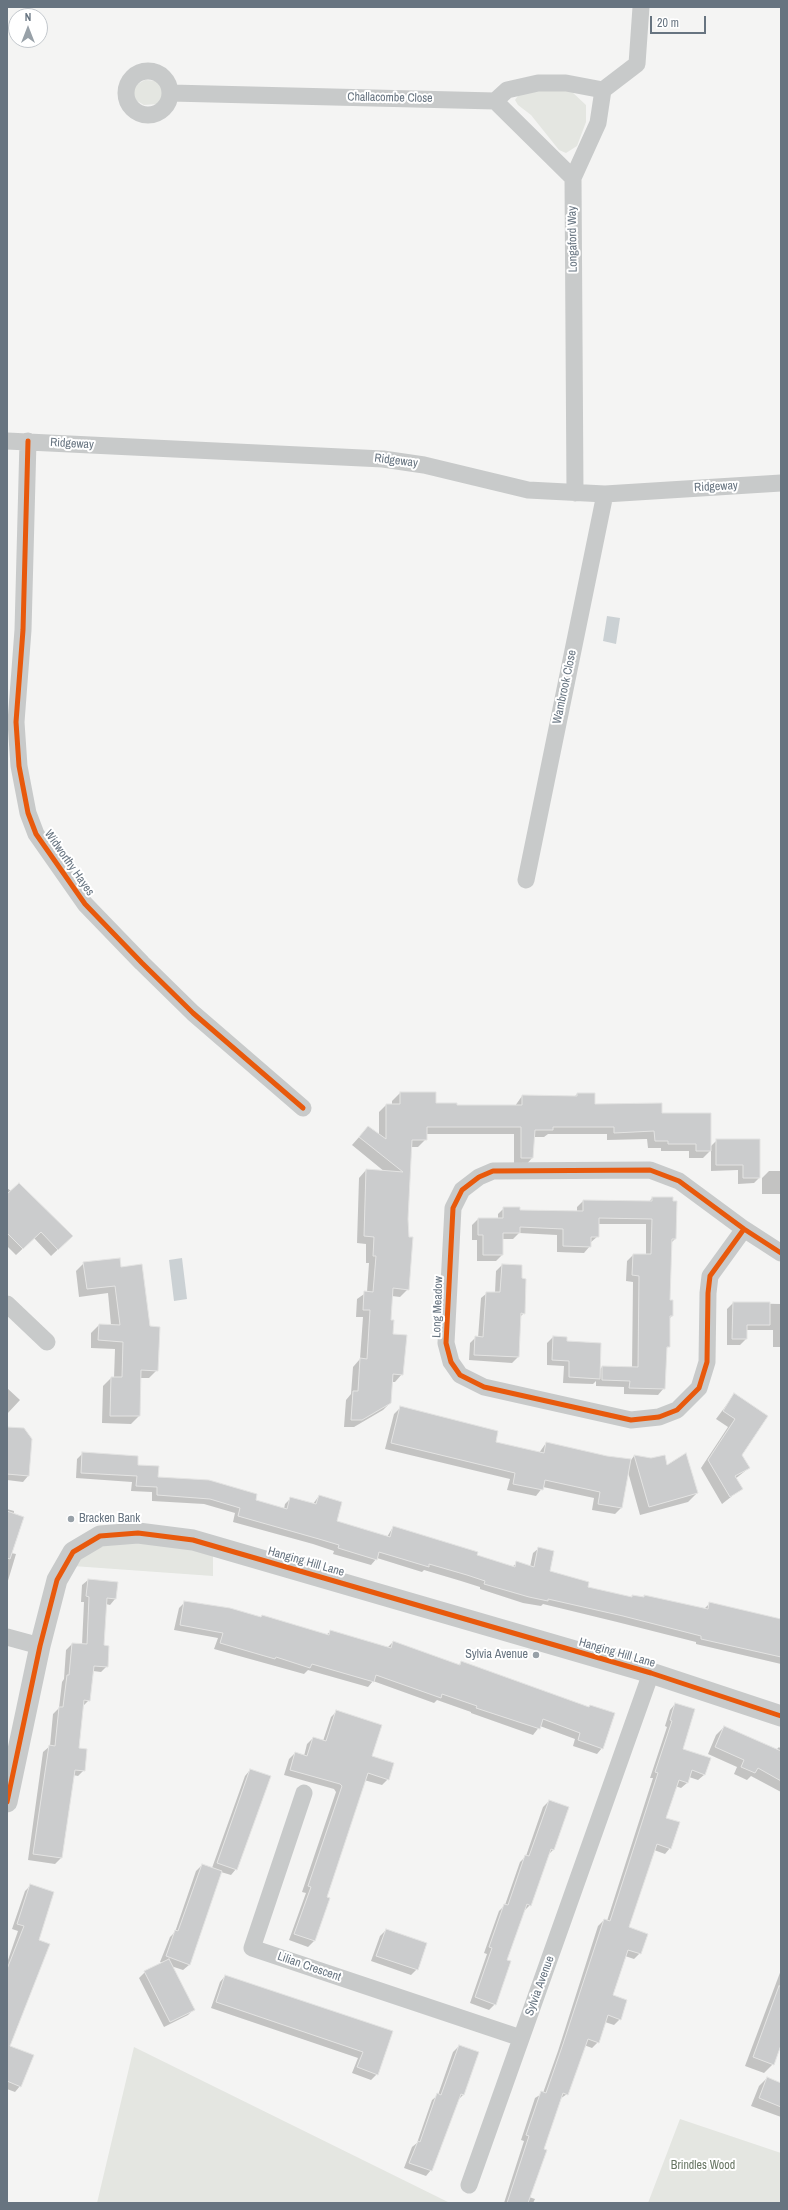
<!DOCTYPE html>
<style>
body{margin:0}
#map{position:relative;width:788px;height:2210px;overflow:hidden;background:#f4f4f3;font-family:"Archivo Narrow",sans-serif}
canvas{display:block}
.frame{position:absolute;inset:0;border:8px solid #677480;pointer-events:none}
.north{position:absolute;left:8px;top:8px;width:40px;height:40px;box-sizing:border-box;background:#fff;border:1px solid #c2c7cc;border-radius:50%;rotate:0deg;font-size:11px;font-weight:700;line-height:16px;text-align:center;color:#677480}
.north::after{content:'';display:block;margin:auto;width:14px;height:18px;background:#98a1a8;clip-path:polygon(50% 0,100% 100%,50% 72%,0 100%)}
.scale{position:absolute;left:650px;top:16px;width:56px;height:18px;box-sizing:border-box;border:2px solid #677480;border-top:0;padding-left:5px;font-size:12px;line-height:14px;white-space:nowrap;color:#677480;-webkit-text-stroke:3px #fff;paint-order:stroke}
</style>
<div id="map">
<canvas width="788" height="2210"></canvas>
<div class="frame"></div>
<div class="north">N</div>
<div class="scale">20 m</div>
</div>
<script>
const context = document.querySelector('canvas').getContext('2d');
context.lineJoin = 'round';
function fill(path, color) {
  context.fillStyle = color;
  context.fill(path, 'evenodd');
}
function toPath(rows) {
  const path = new Path2D();
  for (const r of rows) {
    if (r.length === 3) {
      path.moveTo(r[0] + r[2], r[1]);
      path.arc(r[0], r[1], r[2], 0, 2 * Math.PI);
      continue;
    }
    path.moveTo(r[0], r[1]);
    for (let i = 2; i < r.length; i += 2) path.lineTo(r[i], r[i + 1]);
  }
  return path;
}
function trace(path, color, width, dash) {
  context.strokeStyle = color;
  context.lineWidth = width;
  context.lineCap = dash ? 'butt' : 'round';
  context.setLineDash(dash || []);
  context.stroke(path);
}
function drawText(font, color, halo, rows, align = 'center') {
  context.font = font + ' "Archivo Narrow",sans-serif';
  context.lineWidth = 4;
  context.setLineDash([]);
  context.textBaseline = 'middle';
  context.strokeStyle = halo;
  context.fillStyle = color;
  for (const [text, x, y, turn = 0] of rows) {
    context.save();
    context.translate(x, y);
    context.rotate((+turn || 0) * Math.PI / 180);
    context.textAlign = isNaN(turn) ? turn : align;
    if (halo) context.strokeText(text, 0, 0);
    context.fillText(text, 0, 0);
    context.restore();
  }
}
fill(toPath([
 [145,80,158,81,163,85,167,91,165,100,157,104,144,105,132,98,132,93,134,86],
 [539,88,571,91,586,105,586,122,577,146,566,153,559,150,531,115,518,105,515,100,520,93],
 [100,1536,213,1546,213,1576,73,1566],
 [134,2047,450,2203,97,2203],
 [680,2119,781,2153,781,2203,648,2203]
]), '#e4e6e1');
fill(toPath([
 [607,616,620,618,616,644,603,641],
 [182,1258,187,1299,174,1301,169,1260]
]), '#cbd1d4');
fill(toPath([
 [400,1093,435,1093,435,1104,456,1106,515,1106,522,1096,574,1097,577,1094,594,1105,661,1114,710,1147,717,1140,759,1178,754,1183,738,1184,738,1170,711,1171,711,1150,703,1158,689,1158,689,1151,661,1151,661,1148,648,1148,647,1139,607,1140,607,1134,548,1134,544,1137,534,1137,532,1158,525,1166,514,1165,514,1134,426,1134,426,1139,418,1147,411,1147,407,1219,408,1289,400,1297,392,1296,390,1321,402,1374,395,1382,392,1382,390,1403,383,1410,354,1427,344,1427,346,1400,351,1394,353,1367,360,1359,363,1317,356,1317,357,1299,367,1292,369,1263,366,1263,366,1244,357,1243,359,1178,366,1170,385,1172,352,1145,368,1127,379,1135,379,1112,386,1105,392,1105,392,1101],
 [769,1171,781,1171,781,1194,762,1194,762,1178],
 [7,1188,72,1236,51,1256,34,1238,16,1255,7,1246],
 [652,1198,675,1239,671,1243,669,1301,672,1301,672,1316,669,1319,669,1346,665,1350,664,1388,658,1395,624,1394,624,1387,596,1386,596,1381,593,1384,563,1383,564,1366,547,1365,547,1343,553,1337,566,1342,599,1370,602,1367,632,1368,633,1282,626,1281,627,1261,633,1255,646,1255,646,1224,598,1224,598,1236,590,1243,590,1246,584,1253,557,1252,557,1235,519,1233,513,1239,502,1239,502,1255,496,1261,477,1261,477,1240,472,1240,472,1225,478,1219,498,1219,498,1214,504,1208,519,1211,577,1212,577,1207,583,1201,649,1202],
 [84,1263,120,1268,149,1327,157,1370,149,1378,140,1378,139,1416,131,1424,102,1423,103,1386,111,1378,114,1378,115,1349,91,1348,91,1333,99,1325,111,1325,108,1293,79,1297,76,1271],
 [502,1265,524,1313,520,1317,518,1357,512,1363,469,1360,470,1343,476,1337,478,1338,481,1298,487,1293,495,1293,496,1271],
 [733,1303,781,1304,781,1347,773,1347,773,1330,746,1330,746,1339,740,1345,727,1345,727,1309],
 [7,1388,20,1400,7,1414],
 [734,1395,741,1455,749,1468,735,1479,741,1489,722,1504,701,1468,728,1427,716,1419],
 [401,1407,495,1443,539,1453,546,1443,606,1457,631,1460,634,1456,651,1460,667,1466,697,1493,688,1502,640,1515,628,1472,621,1508,615,1514,592,1510,594,1498,543,1487,536,1496,507,1490,510,1479,385,1449,394,1414],
 [7,1430,28,1476,23,1482,7,1480],
 [83,1453,137,1466,157,1478,284,1509,285,1504,291,1498,313,1504,319,1496,335,1522,387,1537,393,1527,512,1567,517,1563,530,1567,533,1553,539,1548,548,1572,586,1588,631,1598,633,1596,642,1598,645,1596,704,1609,710,1603,781,1619,781,1664,696,1644,696,1642,617,1622,543,1604,541,1606,523,1603,480,1589,480,1587,461,1581,424,1570,422,1572,377,1558,371,1565,333,1554,334,1551,313,1544,233,1522,235,1513,204,1504,152,1501,152,1492,131,1491,132,1482,76,1478,77,1459],
 [7,1509,14,1511,11,1553,16,1554,7,1584],
 [88,1580,117,1583,115,1599,110,1605,106,1604,103,1646,107,1666,101,1672,93,1671,89,1700,83,1706,78,1749,84,1770,78,1776,73,1775,61,1858,55,1864,28,1860,43,1752,50,1746,53,1714,59,1708,62,1682,64,1679,66,1650,72,1644,82,1645,84,1602,81,1602,82,1585],
 [185,1602,260,1618,262,1616,326,1635,331,1631,387,1648,393,1642,458,1666,461,1662,588,1708,590,1706,602,1748,597,1754,573,1746,575,1739,540,1726,533,1735,471,1713,471,1712,437,1700,434,1703,373,1681,368,1687,308,1670,304,1674,214,1649,218,1638,174,1630,179,1608],
 [675,1704,682,1749,704,1775,698,1780,689,1777,687,1783,681,1788,675,1786,665,1818,670,1848,665,1854,654,1850,628,1928,640,1953,634,1959,625,1956,612,1996,620,2019,614,2025,605,2022,598,2042,592,2048,584,2045,567,2094,560,2099,542,2150,529,2197,535,2199,533,2203,504,2203,524,2141,521,2140,535,2098,543,2093,558,2051,598,1926,604,1920,607,1921,653,1778,650,1778,667,1727,665,1726,670,1710],
 [336,1712,388,1779,382,1785,364,1780,325,1898,329,1899,314,1941,308,1947,289,1940,306,1893,302,1892,336,1792,334,1789,284,1775,289,1759,295,1753,304,1756,307,1744,313,1738,323,1741,331,1717],
 [724,1727,776,1750,779,1747,781,1749,781,1792,751,1776,747,1780,734,1774,737,1767,708,1754,716,1735],
 [250,1770,236,1869,231,1875,221,1872,189,1965,183,1970,171,1966,194,2009,188,2015,164,2027,139,1978,145,1972,163,1963,160,1962,170,1937,175,1932,196,1871,202,1865,212,1868,245,1776],
 [549,1801,568,1808,553,1850,547,1856,530,1905,524,1911,506,1961,495,2004,489,2010,470,2003,487,1954,484,1953,499,1911,505,1905,520,1862,526,1856,543,1807],
 [31,1885,7,2043,7,1963,18,1931,12,1929,25,1891],
 [386,1930,417,1969,411,1975,371,1961,380,1936],
 [781,1970,781,2043,773,2064,764,2073,745,2066],
 [225,1976,392,2032,377,2074,371,2080,352,2073,358,2058,211,2008,220,1982],
 [7,2046,20,2086,15,2092,7,2089],
 [459,2046,463,2095,458,2100,431,2170,426,2176,404,2168,412,2147,417,2143,432,2100,438,2095,453,2052],
 [767,2078,781,2084,781,2117,751,2106,759,2086]
]), '#0003');
const building = toPath([
 [400,1092,436,1092,436,1103,457,1103,457,1105,522,1105,522,1095,577,1096,577,1093,595,1093,595,1104,662,1103,662,1113,711,1113,711,1151,696,1151,696,1144,668,1144,668,1141,655,1141,654,1131,614,1133,614,1127,553,1127,553,1130,535,1130,533,1158,521,1158,521,1127,427,1127,427,1140,412,1140,408,1219,409,1237,413,1237,409,1290,393,1288,391,1320,394,1320,393,1334,407,1335,403,1375,393,1374,391,1403,362,1420,351,1420,353,1391,358,1391,360,1358,367,1359,370,1310,363,1310,364,1291,373,1292,376,1256,373,1256,374,1237,364,1236,366,1169,403,1172,359,1137,368,1126,386,1139,386,1104,400,1104,400,1092],
 [716,1139,760,1139,760,1178,743,1178,743,1165,716,1165,716,1139],
 [19,1183,73,1236,58,1250,41,1232,23,1249,7,1233,7,1194,19,1183],
 [652,1197,673,1197,673,1201,677,1201,676,1239,672,1239,670,1300,673,1300,673,1316,670,1316,670,1347,667,1347,665,1389,629,1388,630,1381,602,1380,602,1366,638,1367,639,1276,632,1275,633,1254,651,1254,652,1219,599,1218,599,1237,591,1237,591,1247,563,1246,563,1229,520,1227,520,1233,503,1233,503,1255,483,1255,483,1235,478,1235,478,1218,503,1218,503,1207,520,1207,520,1210,583,1211,583,1200,652,1201,652,1197],
 [120,1258,121,1267,142,1264,150,1326,160,1327,158,1371,141,1370,140,1416,110,1416,111,1377,122,1377,123,1342,98,1340,99,1324,120,1325,115,1286,87,1289,83,1262,120,1258],
 [502,1264,522,1265,522,1278,526,1279,525,1314,521,1313,519,1357,474,1355,475,1336,483,1337,486,1292,500,1292,502,1264],
 [733,1302,770,1302,770,1325,747,1325,747,1339,732,1339,733,1302],
 [553,1336,567,1337,567,1341,601,1343,600,1379,569,1377,569,1361,552,1360,553,1336],
 [734,1393,768,1416,742,1455,750,1468,735,1476,743,1489,730,1497,708,1460,735,1419,723,1411,734,1393],
 [400,1406,498,1431,496,1442,544,1453,546,1442,607,1456,631,1459,622,1508,598,1504,600,1492,545,1480,543,1490,513,1484,515,1473,391,1443,400,1406],
 [7,1427,24,1428,32,1439,29,1476,7,1474,7,1427],
 [82,1452,138,1456,138,1465,159,1466,158,1477,209,1480,257,1494,256,1500,287,1509,290,1497,316,1504,319,1495,342,1502,337,1521,390,1537,393,1526,478,1552,477,1555,515,1567,516,1561,534,1567,538,1547,554,1551,550,1571,589,1582,588,1587,632,1597,632,1595,644,1597,644,1595,708,1609,709,1602,781,1619,781,1657,701,1639,701,1636,623,1616,548,1599,548,1601,529,1597,484,1584,485,1581,467,1575,429,1564,429,1567,379,1552,377,1560,338,1548,339,1545,319,1539,238,1516,240,1508,210,1499,157,1495,157,1487,136,1486,137,1476,81,1473,82,1452],
 [686,1453,698,1493,649,1507,634,1455,651,1458,665,1455,667,1465,686,1453],
 [7,1511,24,1517,10,1559,7,1558,7,1511],
 [88,1579,118,1582,116,1599,107,1598,104,1645,109,1646,108,1667,94,1666,90,1701,84,1700,79,1748,87,1749,85,1771,75,1770,62,1858,33,1854,49,1745,55,1746,59,1707,63,1707,67,1675,69,1675,72,1643,87,1644,89,1597,86,1596,88,1579],
 [184,1601,230,1608,261,1617,262,1615,329,1635,330,1630,391,1648,393,1641,460,1665,461,1661,589,1707,590,1705,615,1713,603,1749,578,1740,580,1733,543,1719,540,1729,476,1708,477,1706,442,1694,441,1698,376,1675,374,1682,312,1664,310,1668,276,1657,275,1659,220,1643,223,1633,180,1625,184,1601],
 [675,1703,695,1709,683,1749,711,1758,705,1775,692,1770,688,1783,679,1780,666,1818,680,1822,671,1849,657,1844,629,1927,648,1934,641,1954,628,1950,613,1995,627,2000,621,2020,608,2015,599,2043,588,2039,568,2095,563,2093,544,2149,547,2150,528,2203,507,2203,529,2136,526,2135,541,2091,546,2093,563,2044,604,1919,610,1921,658,1773,655,1772,672,1721,670,1720,675,1703],
 [336,1710,382,1725,372,1756,394,1763,389,1780,368,1773,327,1897,330,1898,315,1941,294,1934,311,1887,308,1886,342,1786,340,1784,290,1770,295,1752,307,1756,313,1737,326,1741,336,1710],
 [724,1726,781,1751,781,1781,758,1768,755,1773,741,1767,744,1760,715,1747,724,1726],
 [250,1769,271,1776,237,1870,217,1863,250,1769],
 [549,1800,569,1807,554,1850,551,1849,531,1906,527,1904,507,1960,511,1961,496,2005,475,1997,492,1948,489,1947,504,1904,508,1905,525,1855,529,1856,549,1800],
 [202,1864,222,1871,190,1965,166,1956,175,1930,178,1931,202,1864],
 [30,1884,54,1892,39,1940,50,1944,10,2046,34,2055,21,2087,7,2081,7,1969,24,1926,17,1924,30,1884],
 [386,1929,427,1943,418,1970,376,1956,386,1929],
 [169,1959,195,2010,170,2022,144,1971,169,1959],
 [225,1975,393,2031,378,2075,357,2067,363,2052,216,2002,225,1975],
 [779,1986,781,1986,781,2045,774,2065,753,2057,779,1986],
 [459,2045,479,2052,464,2095,461,2094,432,2171,409,2163,418,2141,420,2142,437,2093,441,2095,459,2045],
 [767,2077,781,2083,781,2107,759,2098,767,2077]
]);
fill(building, '#cbcccd');
trace(building, '#e3e3e2', 1);
trace(toPath([
 [148,93,22],
 [171,93,495,101,507,90,538,83,566,83,603,90],
 [495,101,573,178],
 [7,441,383,459,424,465,528,490,605,494,781,483],
 [28,441,23,630,16,722,19,766,28,813,36,834,85,904,142,963,193,1013,303,1108],
 [575,493,573,178,598,123,603,90,637,64,641,7],
 [526,880,605,494],
 [744,1229,710,1276,708,1293,707,1362,699,1388,677,1410,659,1417,631,1420,484,1387,460,1375,451,1362,446,1343,453,1208,462,1190,479,1177,493,1171,650,1170,679,1181,744,1229,781,1253],
 [7,1304,47,1342],
 [7,1637,40,1646],
 [304,1793,252,1948,521,2038],
 [469,2185,651,1673]
]), '#c8caca', 17);
trace(toPath([
 [7,1802,40,1646,57,1580,73,1552,100,1536,138,1533,193,1540,651,1673,781,1716]
]), '#c8caca', 21);
trace(toPath([
 [28,441,23,630,16,722,19,766,28,813,36,834,85,904,142,963,193,1013,303,1108],
 [744,1229,710,1276,708,1293,707,1362,699,1388,677,1410,659,1417,631,1420,484,1387,460,1375,451,1362,446,1343,453,1208,462,1190,479,1177,493,1171,650,1170,679,1181,744,1229,781,1253],
 [7,1802,40,1646,57,1580,73,1552,100,1536,138,1533,193,1540,651,1673,781,1716]
]), '#e8590c', 5);
for (const [x, y, r, color] of [
 [71,1519,4,"#98a1a8"],
 [536,1655,4,"#98a1a8"]
]) {
  const dot = new Path2D();
  dot.arc(x, y, r, 0, 2 * Math.PI);
  context.fillStyle = color;
  context.fill(dot);
  trace(dot, '#fff', 1.5);
}
drawText('12px', '#677480', '#fff', [
 ["Challacombe Close",390,98,1],
 ["Longaford Way",573,239,-91],
 ["Ridgeway",72,444,3],
 ["Ridgeway",396,461,7],
 ["Ridgeway",716,487,-3],
 ["Wambrook Close",565,687,-78],
 ["Widworthy Hayes",69,863,55],
 ["Long Meadow",438,1307,-88],
 ["Hanging Hill Lane",306,1562,16],
 ["Hanging Hill Lane",617,1653,16],
 ["Lilian Crescent",309,1967,19],
 ["Sylvia Avenue",540,1986,-70]
]);
drawText('12px', '#677480', '#fff', [
 ["Bracken Bank",79,1519],
 ["Sylvia Avenue",528,1655,"right"]
], 'left');
drawText('12px', '#697765', '#fff', [
 ["Brindles Wood",703,2166]
]);
</script>
